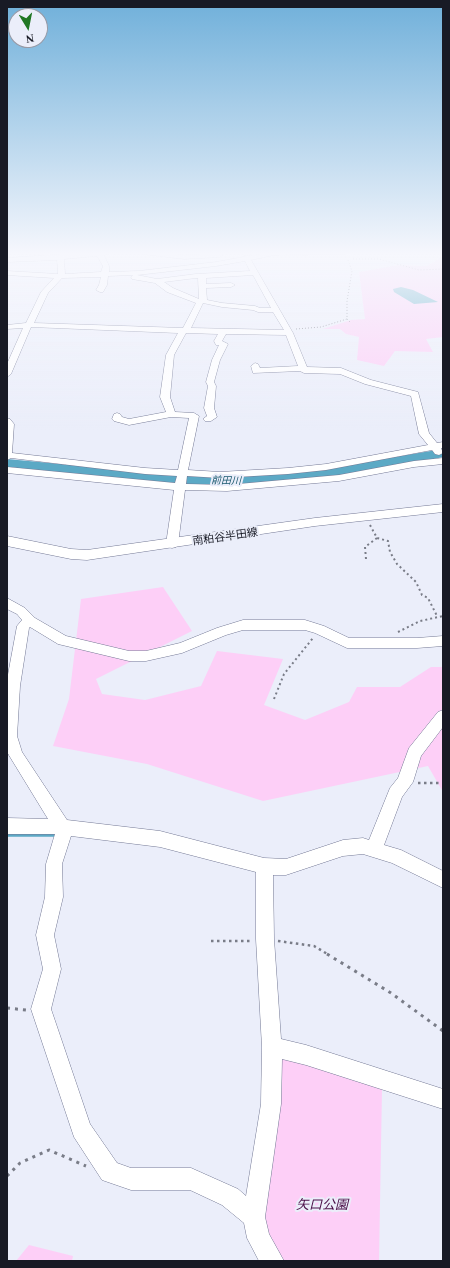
<!DOCTYPE html>
<meta charset="utf-8">
<style>
body{margin:0}
#map{position:relative;width:450px;height:1268px;overflow:hidden;background:#ebeefa;font-family:Georgia,serif}
canvas{display:block}
.frame{position:absolute;inset:0;border:8px solid #181a25;pointer-events:none}
.north{position:absolute;left:8px;top:8px;width:40px;height:40px;box-sizing:border-box;background:#ebeefa;border:1px solid #9799a5;border-radius:50%;rotate:170deg;font-size:11px;font-weight:700;line-height:16px;text-align:center;color:#181a25}
.north::after{content:'';display:block;margin:auto;width:14px;height:18px;background:#207724;clip-path:polygon(50% 0,100% 100%,50% 72%,0 100%)}
</style>
<div id="map">
<canvas width="450" height="1268"></canvas>
<div class="frame"></div>
<div class="north">N</div>
</div>
<script>
const context = document.querySelector('canvas').getContext('2d');
context.lineJoin = 'round';
function fill(path, color) {
  context.fillStyle = color;
  context.fill(path, 'evenodd');
}
function toPath(rows) {
  const path = new Path2D();
  for (const r of rows) {
    path.moveTo(r[0], r[1]);
    for (let i = 2; i < r.length; i += 2) path.lineTo(r[i], r[i + 1]);
  }
  return path;
}
function trace(path, color, width, dash) {
  context.strokeStyle = color;
  context.lineWidth = width;
  context.lineCap = dash ? 'butt' : 'round';
  context.setLineDash(dash || []);
  context.stroke(path);
}
function drawText(font, color, halo, rows, align = 'center') {
  context.font = font + ' Georgia,"Noto Sans JP",serif';
  context.lineWidth = 4;
  context.setLineDash([]);
  context.textBaseline = 'middle';
  context.strokeStyle = halo;
  context.fillStyle = color;
  for (const [text, x, y, turn = 0] of rows) {
    context.save();
    context.translate(x, y);
    context.rotate((+turn || 0) * Math.PI / 180);
    context.textAlign = isNaN(turn) ? turn : align;
    if (halo) context.strokeText(text, 0, 0);
    context.fillText(text, 0, 0);
    context.restore();
  }
}
fill(toPath([
 [443,256,443,337,426,339,433,352,395,351,384,366,357,360,359,337,346,334,340,329,323,329,351,320,365,319,359,272,398,265,427,266],
 [163,587,192,631,96,679,102,694,145,700,201,686,217,651,283,659,264,705,305,720,349,702,357,687,400,687,431,667,443,667,443,792,428,766,263,801,147,764,53,746,69,699,81,599],
 [286,1056,382,1089,379,1261,279,1261,263,1229,278,1060],
 [29,1245,73,1256,72,1261,16,1261]
]), '#fdcff7');
fill(toPath([
 [401,287,413,290,438,302,414,304,394,292,393,289]
]), '#5ca9c5');
trace(toPath([
 [7,835,55,835]
]), '#5ca9c5', 3.5);
fill(toPath([
 [443,449,443,457,420,462,327,478,240,486,157,483,7,467,7,459,157,473,240,476,327,468,443,449]
]), '#5ca9c5');
const minor = toPath([
 [91,252,120,252,104,255,109,266,109,272,139,271,216,262,243,257,246,255,249,256,262,254,262,252,353,252,350,254,274,255,251,260,293,333,307,367,341,368,371,380,418,392,429,433,437,443,443,442,443,448,441,448,443,453,439,455,435,454,432,450,326,470,288,474,220,478,187,476,186,484,227,485,339,475,414,461,443,458,443,464,414,467,339,481,227,491,185,490,178,544,176,547,172,548,168,547,166,544,174,490,7,473,7,467,175,483,177,476,145,474,11,458,7,460,7,418,10,419,14,424,12,453,145,468,178,470,189,418,171,417,129,425,114,421,112,419,114,414,117,413,120,414,122,417,129,419,166,412,160,397,166,355,178,333,31,327,11,374,7,377,7,364,23,328,7,329,7,325,26,323,41,292,54,278,7,275,7,271,58,274,58,270,57,260,7,262,7,258,91,252],
 [97,256,103,266,101,272,65,274,64,259,97,256],
 [245,261,250,271,196,274,157,279,137,275,216,266,245,261],
 [133,275,131,277,132,279,155,283,167,292,196,303,183,328,34,323,48,293,62,278,101,277,99,285,96,290,100,292,103,292,107,285,108,276,133,275],
 [253,275,271,308,260,308,255,306,222,303,207,300,206,288,231,287,235,285,231,283,206,284,206,278,253,275],
 [196,278,198,278,199,299,173,288,164,282,196,278],
 [203,303,222,307,253,310,258,312,273,312,284,330,191,328,203,303],
 [186,333,218,334,214,341,216,345,219,345,212,360,206,382,208,386,204,408,207,416,203,419,205,421,211,421,217,417,214,408,216,386,214,382,220,360,228,344,222,341,226,334,286,335,298,366,260,368,258,364,255,363,251,366,253,373,300,371,304,373,340,374,365,384,411,396,419,434,428,445,326,464,288,468,220,472,188,470,199,416,194,413,175,412,170,397,174,355,186,333],
 [139,252,162,252,184,255,220,253,223,255,220,257,184,259,142,254,139,252],
 [7,598,25,608,35,618,66,636,129,651,146,651,180,643,217,628,243,620,305,620,324,626,349,638,417,638,443,636,443,646,417,648,347,648,315,633,305,630,243,630,226,635,182,653,146,661,129,661,58,644,30,627,29,628,20,686,17,736,22,752,67,820,160,831,264,858,286,859,343,840,363,838,369,840,390,788,398,778,409,748,438,712,443,710,443,727,421,756,413,782,402,797,384,845,401,850,443,871,443,888,392,863,363,854,343,856,286,875,273,875,274,939,281,1039,306,1045,443,1089,443,1109,306,1065,282,1059,281,1104,265,1217,269,1234,284,1261,259,1261,247,1238,244,1223,222,1205,190,1190,131,1190,102,1180,74,1137,31,1009,43,969,36,935,45,897,46,864,55,834,7,834,7,818,48,819,7,752,7,680,17,626,22,620,17,614,7,609,7,598],
 [71,836,160,847,256,872,256,939,262,1047,261,1104,246,1196,238,1189,191,1168,131,1168,117,1163,90,1124,51,1009,61,969,54,935,63,897,62,864,71,836]
]);
const major = toPath([
 [443,504,443,512,315,526,87,560,71,559,7,546,7,536,71,549,87,550,315,518,443,504]
]);
trace(minor, '#747995', 1);
trace(major, '#747995', 1);
trace(toPath([
 [353,259,379,259,419,270,443,269],
 [348,260,352,271,347,301,347,319,350,322],
 [296,329,321,327,347,319]
]), '#797c87', 1, [1, 2]);
trace(toPath([
 [370,525,377,538,388,541,390,552,397,564,416,582,422,595,428,598,437,616],
 [366,559,365,547,377,538],
 [398,632,420,621,443,616],
 [274,699,284,674,313,638]
]), '#797c87', 2, [2, 3]);
trace(toPath([
 [418,783,443,783],
 [211,941,252,941],
 [278,941,314,946,329,955]
]), '#797c87', 2.5, [2.5, 3.5]);
trace(toPath([
 [327,954,391,993,443,1031],
 [7,1008,26,1010],
 [7,1176,20,1163,49,1150,86,1166]
]), '#797c87', 3, [3, 5]);
fill(minor, '#fff');
fill(major, '#fff');
const sky = context.createLinearGradient(0, 0, 0, 430);
sky.addColorStop(0, '#70b0da');
sky.addColorStop(0.59, '#f6f7fd');
sky.addColorStop(1, '#f6f7fd00');
context.fillStyle = sky;
context.fillRect(0, 0, 450, 430);
drawText('italic 10px', '#1d5b70', '#ebeefa', [
 ["前田川",226,480,1]
]);
drawText('11px', '#181a25', '#ebeefa', [
 ["南粕谷半田線",225,536,-8]
]);
drawText('italic 13px', '#490b46', '#ebeefa', [
 ["矢口公園",322,1204]
]);
</script>
